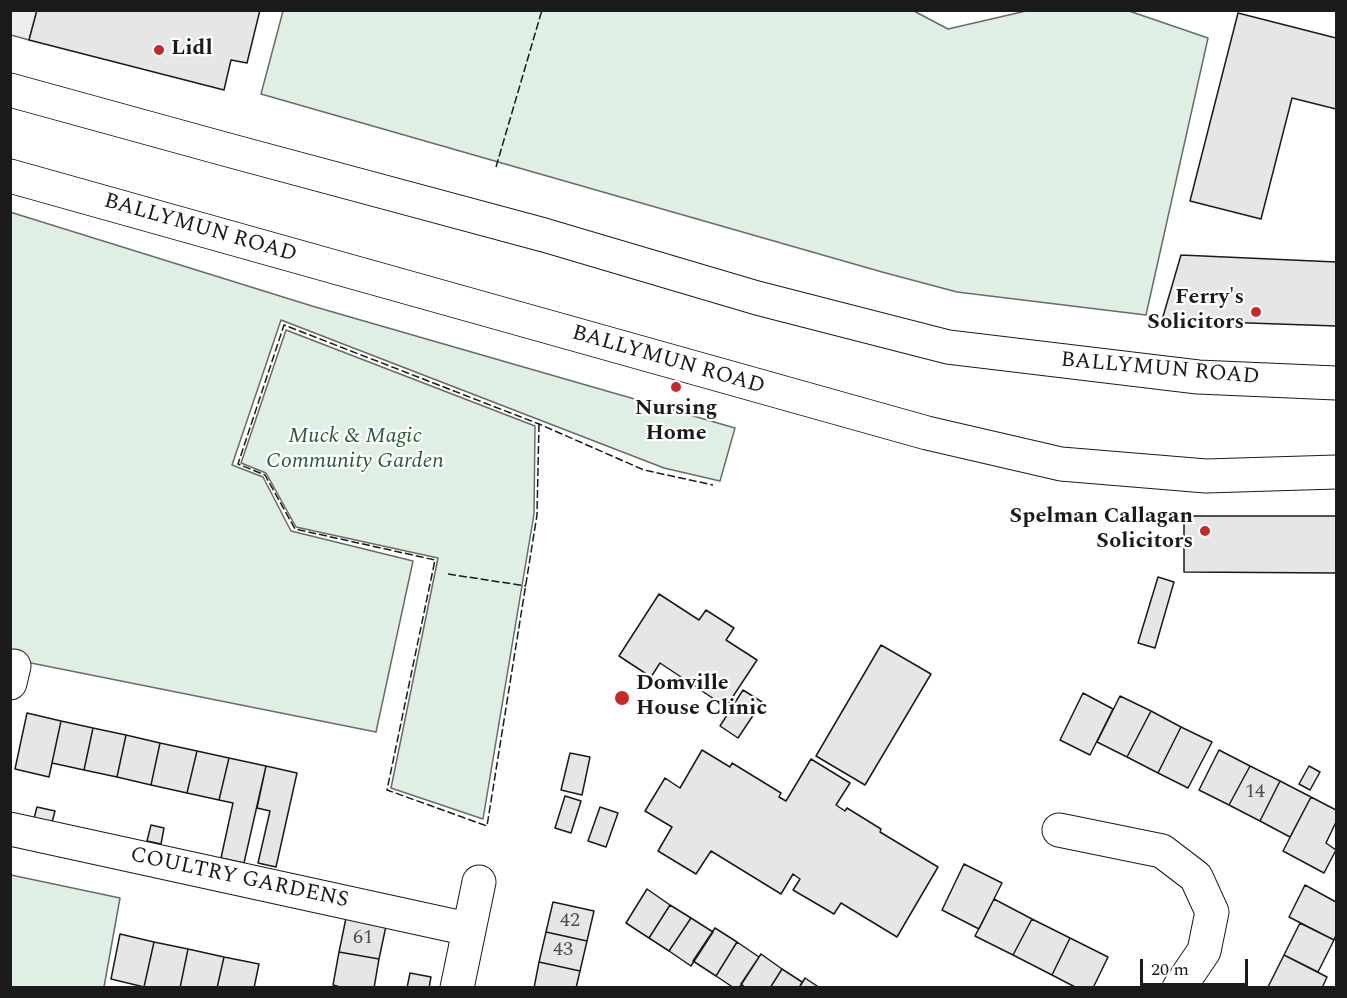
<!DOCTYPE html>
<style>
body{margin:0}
#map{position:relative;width:1347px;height:998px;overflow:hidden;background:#fff;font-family:Spectral,serif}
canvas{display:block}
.frame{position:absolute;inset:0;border:12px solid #1a1a1a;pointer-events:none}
.scale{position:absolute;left:1140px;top:959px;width:108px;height:27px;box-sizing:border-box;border:3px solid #1a1a1a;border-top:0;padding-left:8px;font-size:18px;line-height:21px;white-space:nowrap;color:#1a1a1a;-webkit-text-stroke:4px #fff;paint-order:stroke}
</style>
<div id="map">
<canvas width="1347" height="998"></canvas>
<div class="frame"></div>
<div class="scale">20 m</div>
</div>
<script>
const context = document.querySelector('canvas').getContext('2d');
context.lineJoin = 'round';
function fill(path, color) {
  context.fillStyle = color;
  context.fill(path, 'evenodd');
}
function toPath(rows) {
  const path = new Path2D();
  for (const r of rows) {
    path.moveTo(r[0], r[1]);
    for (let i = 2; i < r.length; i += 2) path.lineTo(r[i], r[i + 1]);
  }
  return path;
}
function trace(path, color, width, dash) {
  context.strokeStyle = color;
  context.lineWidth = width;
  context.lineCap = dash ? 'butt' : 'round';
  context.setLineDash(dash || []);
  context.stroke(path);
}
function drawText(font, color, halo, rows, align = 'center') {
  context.font = font + ' Spectral,serif';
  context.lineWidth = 4.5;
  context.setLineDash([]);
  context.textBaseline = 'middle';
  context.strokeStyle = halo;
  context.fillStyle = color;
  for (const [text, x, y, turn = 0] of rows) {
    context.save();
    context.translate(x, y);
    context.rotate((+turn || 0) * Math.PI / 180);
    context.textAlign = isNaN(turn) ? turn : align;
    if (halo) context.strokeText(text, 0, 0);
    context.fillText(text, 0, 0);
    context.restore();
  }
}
const green = toPath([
 [912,10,948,29,1026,11,1129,11,1208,38,1146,315,957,292,882,272,261,94,283,11,912,10],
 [10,212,312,306,735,428,720,481,664,468,281,320,232,465,263,477,291,531,413,561,376,732,11,659,10,212],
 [286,330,535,426,534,514,483,819,391,788,438,558,296,527,266,473,241,463,286,330],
 [11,875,120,898,104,987,11,987,11,875]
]);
fill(green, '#e0efe3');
trace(green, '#6a6a6a', 1.5);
const parking = toPath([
 [10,11,37,11,29,40,11,35,10,11]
]);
fill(parking, '#ededed');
trace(parking, '#6a6a6a', 1.5);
const building = toPath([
 [37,10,260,10,247,63,231,60,224,90,29,40,37,10],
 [1238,13,1336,38,1336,109,1292,98,1261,219,1190,201,1238,13],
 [1181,255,1336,262,1336,326,1162,320,1181,255],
 [1184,516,1336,516,1336,573,1184,572,1184,516],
 [1158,577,1174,582,1155,648,1138,643,1158,577],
 [659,594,699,620,706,610,734,628,726,640,757,660,726,707,660,663,651,677,619,656,659,594],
 [881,645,931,674,865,785,816,756,881,645],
 [743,690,762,702,738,738,720,726,743,690],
 [1083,693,1113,709,1090,755,1060,740,1083,693],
 [1120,696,1151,711,1127,757,1097,742,1120,696],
 [1151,711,1181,727,1158,773,1127,757,1151,711],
 [27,713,61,721,49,777,15,769,27,713],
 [61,721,93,728,84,770,52,763,61,721],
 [1181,727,1212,742,1188,788,1158,773,1181,727],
 [93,728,126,735,117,777,84,770,93,728],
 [126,735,160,743,151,785,117,777,126,735],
 [160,743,197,751,187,793,151,785,160,743],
 [702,750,730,767,732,763,781,793,779,797,786,801,811,759,850,783,836,805,845,811,847,808,881,829,880,832,938,867,897,937,841,903,834,914,793,890,800,879,793,874,781,894,711,851,696,874,658,851,672,827,645,811,665,778,680,788,702,750],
 [1219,750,1250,766,1229,805,1199,790,1219,750],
 [197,751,229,758,219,800,187,793,197,751],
 [570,753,590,757,582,795,561,790,570,753],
 [229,758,266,766,244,863,221,858,233,803,219,800,229,758],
 [266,766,297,773,276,867,258,863,270,811,257,808,266,766],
 [1250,766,1280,781,1260,821,1229,805,1250,766],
 [1309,766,1320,772,1310,790,1299,784,1309,766],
 [1280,781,1311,797,1290,837,1260,821,1280,781],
 [565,796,581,801,571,833,555,828,565,796],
 [1311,797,1336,810,1336,822,1326,843,1336,850,1324,873,1283,851,1311,797],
 [37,807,55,811,51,826,33,822,37,807],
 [600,807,618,813,606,847,588,841,600,807],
 [151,825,164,828,161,844,147,841,151,825],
 [964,864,1002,883,979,929,942,910,964,864],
 [1305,885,1336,902,1336,935,1334,940,1289,917,1305,885],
 [647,889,670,905,649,938,626,923,647,889],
 [994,899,1032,919,1013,955,975,936,994,899],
 [553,902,594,911,587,941,546,932,553,902],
 [670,905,691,918,669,951,649,938,670,905],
 [346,918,386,926,379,959,339,952,346,918],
 [691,918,713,932,691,966,669,951,691,918],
 [1032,919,1070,938,1052,975,1013,955,1032,919],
 [1300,923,1334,940,1318,972,1284,955,1300,923],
 [715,928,737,942,716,976,693,961,715,928],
 [546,932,587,941,580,971,539,962,546,932],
 [120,934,154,942,144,987,111,979,120,934],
 [1070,938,1108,957,1093,988,1077,988,1052,975,1070,938],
 [154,942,188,949,180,988,144,987,154,942],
 [737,942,759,957,739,988,734,988,716,976,737,942],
 [188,949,224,957,217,988,180,988,188,949],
 [339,952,379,959,374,988,344,988,333,985,339,952],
 [761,954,782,969,770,988,746,988,741,984,761,954],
 [1284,955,1327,977,1322,988,1268,987,1284,955],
 [224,957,259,964,254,988,217,988,224,957],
 [539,962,580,971,576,988,534,988,539,962],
 [782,969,802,982,799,988,770,988,782,969],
 [410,973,431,977,429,988,407,988,410,973],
 [805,978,820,988,799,988,805,978]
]);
fill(building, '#e6e6e6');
trace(building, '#1a1a1a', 1.5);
const minor = toPath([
 [10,683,14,666],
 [10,829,468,929],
 [1059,830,1162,851,1196,877,1212,912,1204,951,1179,988],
 [457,988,479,882]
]);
const major = toPath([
 [10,90,228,150,544,235,757,298,948,347,1198,377,1336,383],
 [10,176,927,433,1061,464,1206,476,1336,472]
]);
trace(minor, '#1a1a1a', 35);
trace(major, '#1a1a1a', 35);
trace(minor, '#fff', 33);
trace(major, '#fff', 33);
trace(toPath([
 [496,167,542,10],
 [539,424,537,515,487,826,387,790,435,560,295,529,265,475,238,464,284,325,539,424,644,470,713,485],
 [448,574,526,586]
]), '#1a1a1a', 1.5, [8, 3]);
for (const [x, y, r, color] of [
 [159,50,6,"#c62828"],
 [1256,312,6,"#c62828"],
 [676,387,6,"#c62828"],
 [1205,531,6,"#c62828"],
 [622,698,8,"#c62828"]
]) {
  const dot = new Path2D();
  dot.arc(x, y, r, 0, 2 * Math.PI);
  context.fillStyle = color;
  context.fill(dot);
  trace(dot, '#fff', 2);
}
drawText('20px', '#4d4d4d', null, [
 ["14",1255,793],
 ["42",570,922],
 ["61",363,939],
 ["43",563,951]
]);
drawText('bold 22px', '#1a1a1a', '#fff', [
 ["Lidl",171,50],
 ["Ferry's",1244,299,"right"],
 ["Solicitors",1244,324,"right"],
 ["Nursing",676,410,"center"],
 ["Home",676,435,"center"],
 ["Spelman Callagan",1193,518,"right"],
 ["Solicitors",1193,543,"right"],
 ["Domville",636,685],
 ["House Clinic",636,710]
], 'left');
drawText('22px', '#1a1a1a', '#fff', [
 ["BALLYMUN ROAD",200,229,16],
 ["BALLYMUN ROAD",668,361,16],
 ["BALLYMUN ROAD",1160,370,5],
 ["COULTRY GARDENS",239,879,12]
]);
drawText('italic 22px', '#2b5a34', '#fff', [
 ["Muck & Magic",355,438],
 ["Community Garden",355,463]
]);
</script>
